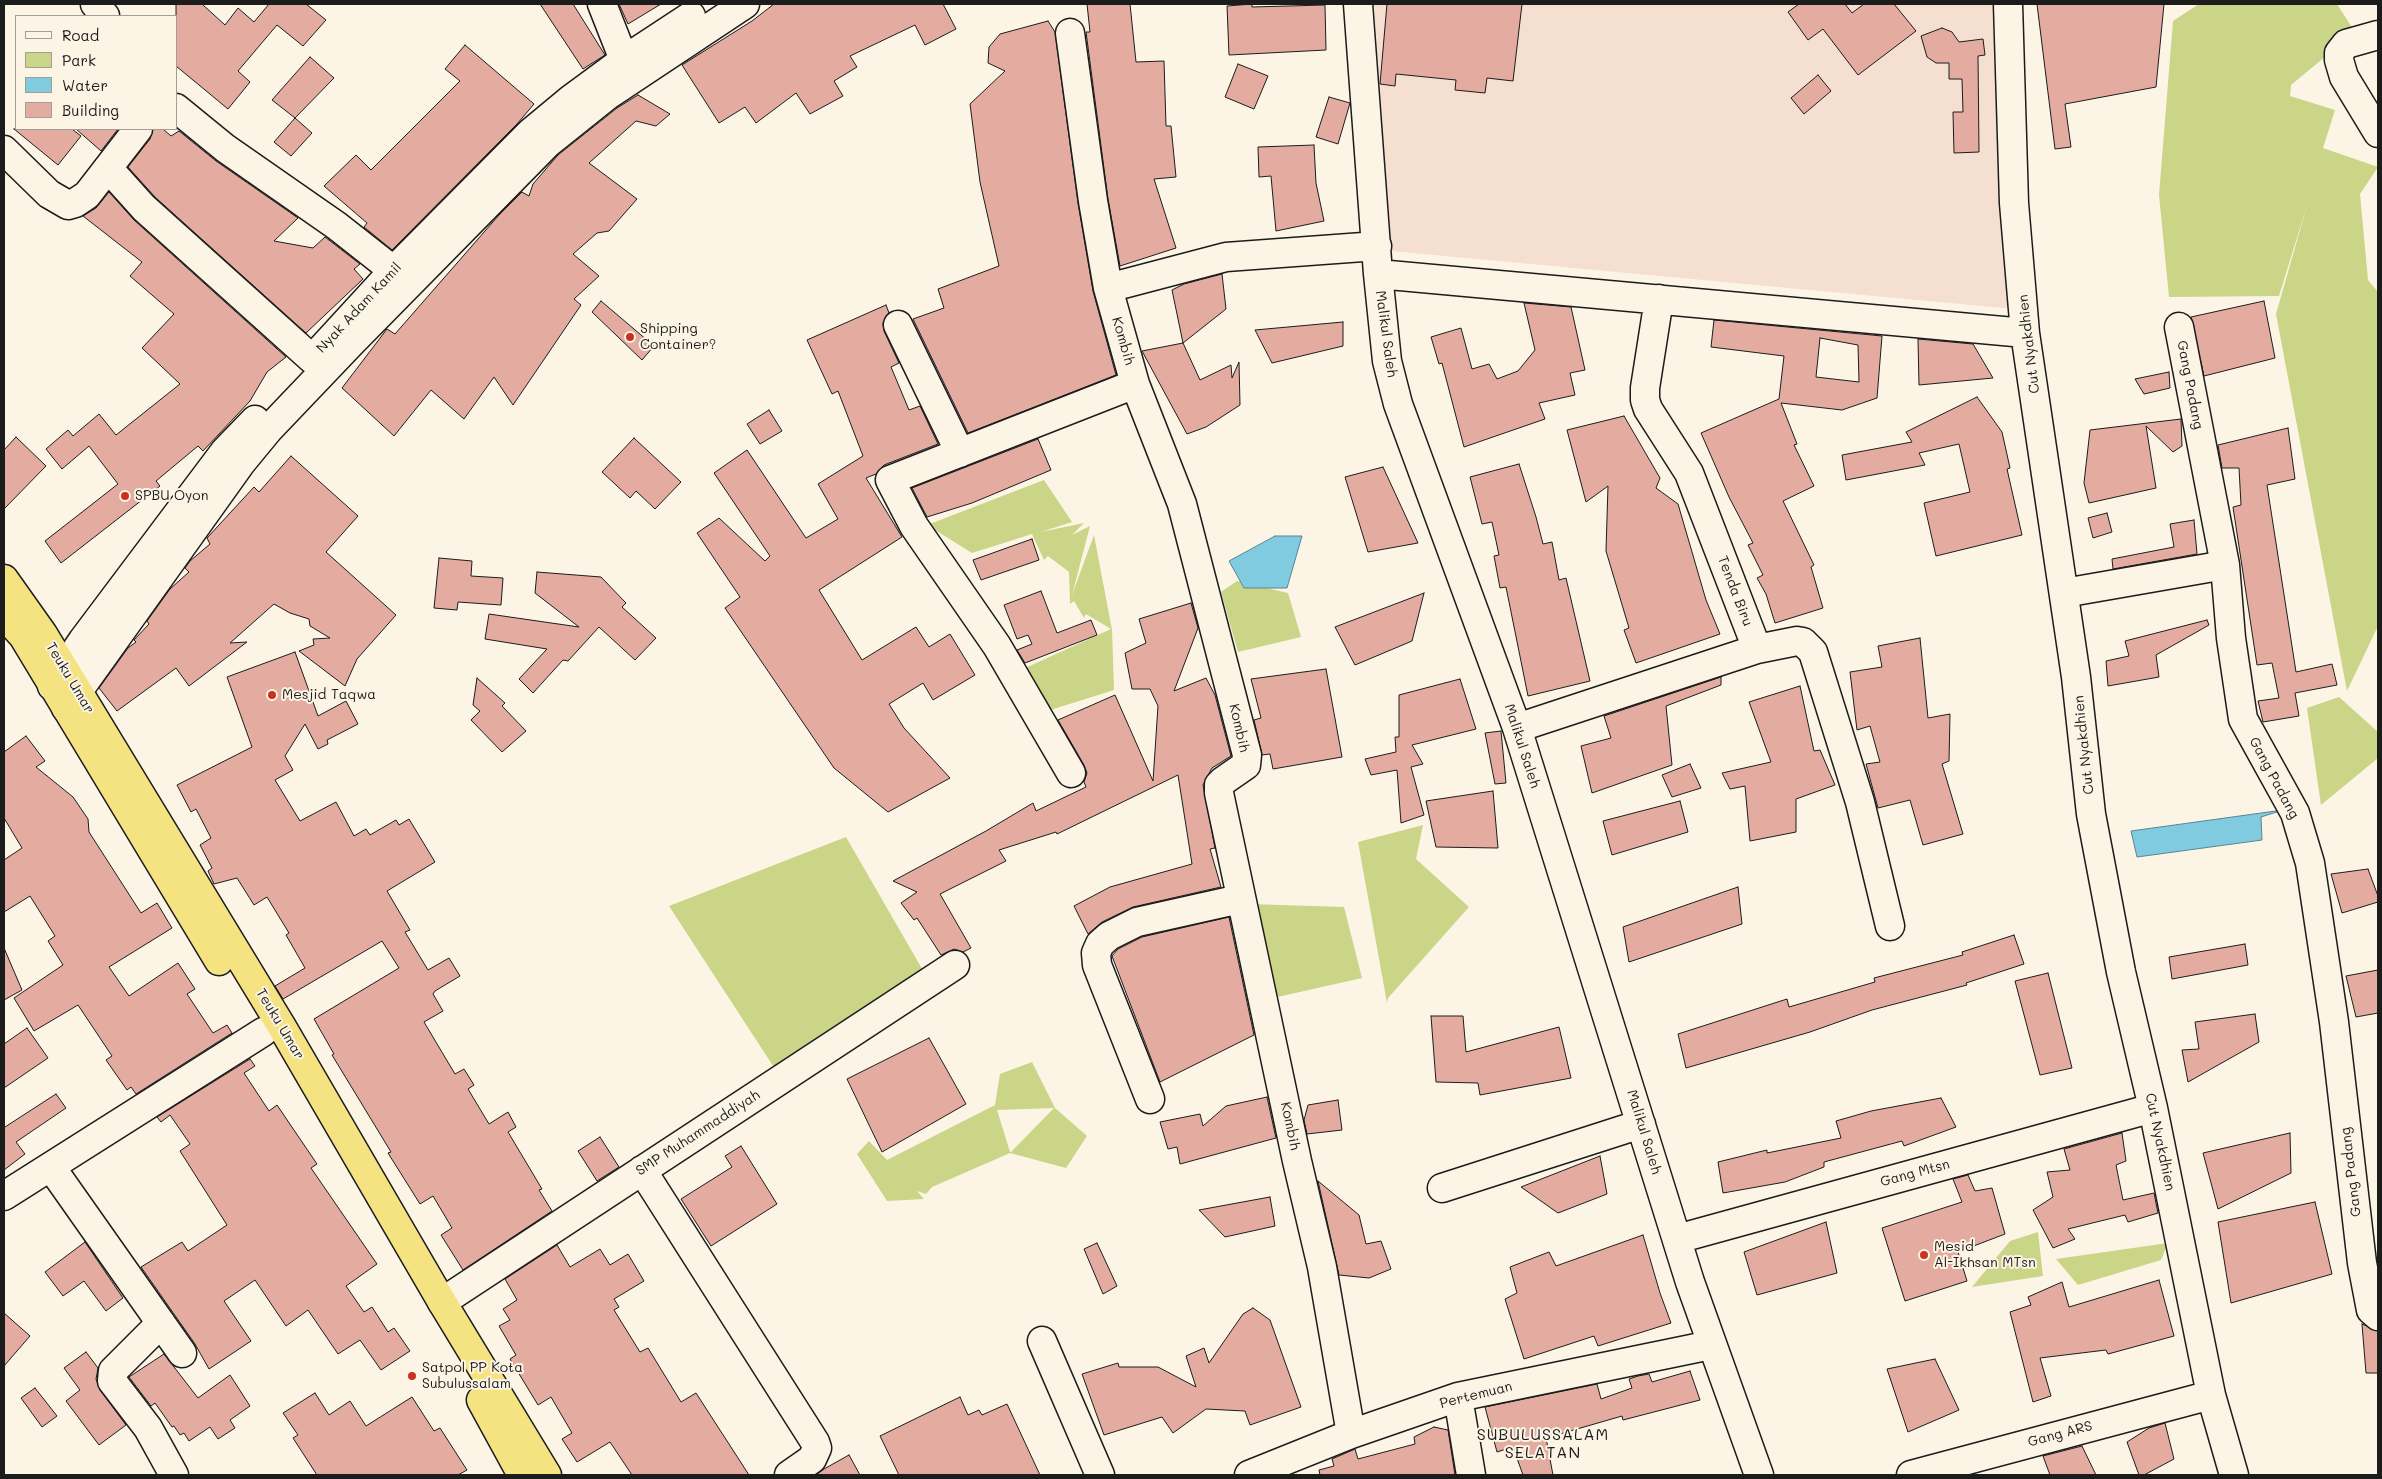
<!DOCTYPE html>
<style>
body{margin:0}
#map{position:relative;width:2382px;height:1479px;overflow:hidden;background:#fcf5e5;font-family:Mali,sans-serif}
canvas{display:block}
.frame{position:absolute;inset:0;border:5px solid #1c1c1c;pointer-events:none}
.legend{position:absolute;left:15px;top:15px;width:162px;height:115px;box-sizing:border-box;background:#fcf5e5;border:1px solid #a29e95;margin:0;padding:6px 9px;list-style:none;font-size:15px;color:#1c1c1c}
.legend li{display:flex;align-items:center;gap:10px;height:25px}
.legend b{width:25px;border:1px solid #a29e95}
</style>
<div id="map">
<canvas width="2382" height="1479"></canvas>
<div class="frame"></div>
<ul class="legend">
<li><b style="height:6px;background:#fcf5e5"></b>Road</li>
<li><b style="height:14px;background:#cad588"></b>Park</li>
<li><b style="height:14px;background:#80cbe0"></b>Water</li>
<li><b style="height:14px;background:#e4aba1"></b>Building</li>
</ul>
</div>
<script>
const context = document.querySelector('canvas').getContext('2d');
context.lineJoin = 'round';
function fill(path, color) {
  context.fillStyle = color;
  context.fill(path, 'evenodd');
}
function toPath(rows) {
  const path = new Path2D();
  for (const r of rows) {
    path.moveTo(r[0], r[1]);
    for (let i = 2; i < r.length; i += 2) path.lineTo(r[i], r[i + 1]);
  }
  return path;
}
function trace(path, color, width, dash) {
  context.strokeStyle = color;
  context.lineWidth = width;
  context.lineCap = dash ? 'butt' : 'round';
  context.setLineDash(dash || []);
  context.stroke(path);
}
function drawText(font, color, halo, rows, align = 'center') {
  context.font = font + ' Mali,sans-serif';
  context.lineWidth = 4;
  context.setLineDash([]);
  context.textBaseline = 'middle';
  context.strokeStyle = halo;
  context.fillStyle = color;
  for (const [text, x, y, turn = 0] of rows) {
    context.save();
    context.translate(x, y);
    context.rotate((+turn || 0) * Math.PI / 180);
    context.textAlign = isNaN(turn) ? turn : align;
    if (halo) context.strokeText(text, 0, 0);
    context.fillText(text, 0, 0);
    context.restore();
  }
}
fill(toPath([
 [1374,4,1999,4,2014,309,1391,251]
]), '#f5dfd1');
fill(toPath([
 [2199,4,2337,4,2355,32,2291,85,2290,96,2335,110,2323,148,2378,167,2360,194,2368,280,2378,292,2378,626,2347,691,2276,314,2308,202,2279,296,2169,297,2159,195,2173,21],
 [1044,480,1072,522,1041,532,1084,523,1072,535,1090,526,1072,595,1094,535,1112,630,1114,690,1044,712,1023,669,1111,629,1086,614,1084,618,1074,601,1070,604,1069,572,1048,556,1044,560,1032,534,972,553,927,525],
 [1237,581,1288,593,1301,637,1238,652,1221,592],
 [2339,697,2378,732,2378,758,2321,805,2307,708],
 [1423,825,1416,859,1469,907,1388,998,1387,1003,1358,842],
 [846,837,925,974,777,1072,669,906],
 [1249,904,1344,907,1362,978,1273,998],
 [1032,1062,1055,1108,1087,1136,1066,1168,1010,1153,932,1187,926,1194,917,1191,924,1199,887,1201,857,1154,869,1141,887,1160,995,1105,1000,1074],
 [1054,1108,1011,1152,1010,1152,997,1110],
 [2038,1232,2043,1276,1972,1287,2010,1241],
 [2168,1243,2161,1260,2078,1285,2056,1259]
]), '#cad588');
const water = toPath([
 [1275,536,1302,536,1287,588,1244,588,1229,561,1275,536],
 [2283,810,2261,817,2262,840,2137,857,2131,831,2283,810]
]);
fill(water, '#80cbe0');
trace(water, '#588592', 1);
const building = toPath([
 [176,4,202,4,225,25,238,8,254,22,269,4,306,4,326,20,303,46,277,25,238,71,250,82,228,109,176,66,176,4],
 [540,4,573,4,605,55,583,69,540,4],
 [619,4,661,4,628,24,619,4],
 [774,4,943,4,956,29,925,45,915,25,850,56,857,67,834,81,843,96,810,114,796,93,756,123,745,107,719,123,682,65,752,21,774,4],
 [1087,4,1130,4,1136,62,1164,61,1166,126,1171,126,1176,177,1154,179,1176,248,1120,266,1108,199,1086,32,1090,32,1087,4],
 [1252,4,1252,7,1325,5,1326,50,1229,55,1227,6,1252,4],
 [1387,4,1522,4,1513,81,1487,78,1485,93,1455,90,1456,80,1396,74,1395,86,1380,84,1387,4],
 [1799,4,1845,4,1852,13,1864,4,1894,4,1916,31,1858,75,1823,29,1808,40,1788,12,1799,4],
 [2037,4,2164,4,2156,87,2065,104,2071,147,2055,149,2037,4],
 [1048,21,1055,32,1078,203,1093,291,1116,375,968,433,913,319,944,308,938,289,999,266,980,182,970,104,1005,71,988,63,989,47,1000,34,1048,21],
 [1942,28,1952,32,1959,42,1983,39,1985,55,1978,56,1979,152,1954,153,1953,112,1963,112,1962,79,1949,79,1949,63,1936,63,1927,57,1921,36,1942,28],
 [465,45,534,104,517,124,392,250,364,227,367,223,324,186,356,155,371,170,460,81,445,69,465,45],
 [310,57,334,78,295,118,272,100,310,57],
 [1238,64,1268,76,1254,109,1225,97,1238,64],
 [1818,75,1831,91,1804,114,1791,98,1818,75],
 [638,95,670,114,656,126,636,121,589,163,637,199,609,231,597,233,573,254,599,276,574,299,581,305,513,405,494,377,464,419,431,390,394,436,342,388,387,329,395,334,499,215,522,192,529,196,533,184,558,155,617,108,638,95],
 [1329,97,1350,103,1338,144,1316,137,1329,97],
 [295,118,312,133,291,156,274,142,295,118],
 [14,129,72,129,81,136,58,165,14,129],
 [76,129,118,129,101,151,76,129],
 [153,129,163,129,171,136,179,131,216,161,298,218,274,241,313,248,325,237,360,264,354,269,363,279,306,333,155,197,128,167,150,139,153,129],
 [1314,145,1316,183,1324,221,1276,231,1271,176,1259,177,1258,147,1314,145],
 [109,192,134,220,286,357,267,372,250,401,203,451,198,446,156,481,160,486,61,563,45,541,118,484,89,446,62,469,46,449,68,430,73,436,99,414,116,435,180,384,142,348,174,314,130,276,142,262,83,216,96,208,109,192],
 [1222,274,1226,309,1183,343,1172,290,1184,284,1222,274],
 [601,301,654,346,642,360,592,312,601,301],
 [2264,301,2275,358,2204,376,2191,317,2264,301],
 [1524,303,1571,307,1585,370,1570,373,1575,395,1539,403,1545,419,1464,447,1442,363,1439,364,1431,337,1461,328,1472,369,1489,364,1497,379,1518,371,1535,350,1524,303],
 [886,305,889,313,883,323,884,331,899,363,891,367,909,410,920,406,938,444,884,465,876,474,866,478,902,537,819,590,862,660,916,627,929,647,950,634,975,675,933,700,923,683,889,704,904,728,950,778,888,812,834,768,725,608,740,597,697,533,719,518,765,561,770,556,714,473,747,450,806,538,838,519,818,484,863,456,838,391,832,394,807,340,886,305],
 [1714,320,1882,336,1877,398,1842,410,1781,403,1797,444,1794,445,1814,486,1783,501,1814,565,1811,567,1823,608,1775,623,1766,594,1757,578,1763,575,1748,545,1753,543,1729,497,1701,433,1779,399,1784,356,1711,347,1714,320],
 [1820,338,1858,345,1859,382,1816,377,1820,338],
 [1343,322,1343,346,1272,363,1255,330,1343,322],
 [1918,339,1973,344,1993,378,1919,385,1918,339],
 [1183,343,1200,380,1231,365,1232,378,1239,362,1240,405,1206,427,1187,434,1142,351,1183,343],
 [2169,372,2170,388,2144,394,2135,379,2169,372],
 [1977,397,2002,432,2010,468,2007,469,2022,535,1936,556,1924,503,1970,492,1959,444,1919,453,1925,465,1846,480,1842,455,1912,442,1906,432,1977,397],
 [769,410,782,431,760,444,747,424,769,410],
 [1624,416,1660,478,1656,488,1678,504,1706,600,1720,634,1636,663,1624,630,1629,628,1606,551,1608,486,1586,502,1567,430,1624,416],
 [2181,419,2182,446,2173,452,2146,426,2156,488,2089,503,2084,483,2090,430,2181,419],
 [2288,428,2295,479,2267,485,2296,672,2332,664,2337,685,2295,693,2299,716,2263,722,2258,701,2279,698,2272,663,2257,665,2233,507,2241,505,2239,468,2222,468,2218,445,2288,428],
 [16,437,46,466,4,509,4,450,16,437],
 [634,438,681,482,655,509,636,491,630,498,602,472,634,438],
 [1038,439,1051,470,972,503,927,517,912,488,1038,439],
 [291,456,358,516,326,552,396,615,357,659,345,686,299,651,314,645,313,639,330,638,310,626,309,619,290,613,274,604,230,643,247,642,189,686,176,668,117,711,99,688,128,648,136,642,134,640,149,624,147,621,170,589,189,572,185,568,190,561,210,544,207,538,254,487,259,492,291,456],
 [1519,464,1536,517,1543,544,1552,542,1559,580,1566,578,1590,681,1528,696,1506,587,1500,588,1494,556,1499,555,1492,522,1482,524,1470,477,1519,464],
 [1383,467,1418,543,1368,552,1345,477,1383,467],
 [2107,513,2112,532,2093,538,2088,518,2107,513],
 [2194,520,2197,554,2113,569,2112,559,2174,547,2170,524,2194,520],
 [1032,539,1039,560,981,580,973,560,1032,539],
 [439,558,472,561,471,576,503,578,501,605,458,602,457,610,434,608,439,558],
 [537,572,601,577,626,603,622,607,656,638,635,660,599,627,568,661,563,660,533,693,519,679,547,649,485,639,489,614,579,627,535,593,537,572],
 [1041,591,1057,633,1091,620,1097,635,1025,663,1017,650,1032,644,1028,635,1017,639,1004,605,1041,591],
 [1424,593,1412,641,1355,665,1335,627,1424,593],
 [1191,603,1198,628,1174,691,1206,678,1215,695,1231,756,1212,768,1203,785,1215,848,1210,849,1221,887,1133,907,1102,922,1088,934,1074,906,1110,887,1192,864,1178,775,1057,834,1056,832,999,850,1006,861,940,894,971,948,963,952,954,949,941,955,917,918,914,920,901,903,917,892,893,881,986,831,1033,803,1036,811,1086,787,1084,782,1087,773,1084,765,1058,720,1115,695,1153,781,1158,706,1150,689,1132,689,1125,653,1146,643,1139,619,1191,603],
 [2207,620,2209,625,2156,655,2159,677,2108,686,2106,661,2129,656,2125,641,2207,620],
 [1920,638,1928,718,1950,714,1949,761,1942,764,1963,834,1923,845,1910,800,1878,808,1866,764,1880,762,1870,726,1857,730,1850,672,1882,667,1878,646,1920,638],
 [295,652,318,716,346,701,358,724,327,740,328,744,318,749,305,724,285,756,293,770,275,780,300,821,336,802,354,836,366,829,370,835,396,820,399,825,409,819,435,862,387,891,410,930,405,932,428,970,449,958,460,976,435,991,433,994,443,1011,424,1022,455,1074,464,1069,474,1085,468,1089,489,1124,508,1112,516,1127,508,1132,542,1189,539,1190,552,1211,463,1270,441,1235,452,1228,433,1196,420,1204,388,1153,391,1152,332,1055,334,1054,314,1019,399,968,382,941,283,999,275,986,305,968,286,935,289,933,267,897,254,905,237,878,214,884,208,871,212,868,200,845,211,838,196,809,191,812,177,785,252,747,227,677,295,652],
 [1326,669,1342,757,1273,769,1270,754,1262,755,1254,720,1261,718,1251,679,1326,669],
 [1721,677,1721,685,1666,706,1672,765,1592,793,1581,746,1611,738,1604,716,1721,677],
 [477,678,505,703,502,706,526,731,502,752,471,720,480,711,473,705,477,678],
 [1460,679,1476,729,1412,745,1423,764,1411,767,1424,815,1401,823,1397,770,1371,775,1365,759,1396,752,1395,737,1399,737,1399,695,1460,679],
 [1800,686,1814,751,1820,750,1835,785,1796,799,1796,832,1750,841,1745,786,1730,789,1722,773,1771,762,1749,702,1800,686],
 [1501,731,1506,783,1495,784,1485,733,1501,731],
 [26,736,45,761,36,767,73,797,88,819,89,832,141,913,157,903,172,928,109,967,129,996,178,963,195,989,187,994,213,1033,227,1025,232,1033,136,1094,131,1087,127,1090,106,1060,112,1056,78,1005,34,1031,14,998,63,965,48,941,55,936,30,896,4,912,4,860,22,848,4,818,4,752,26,736],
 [1690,764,1701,788,1672,797,1662,775,1690,764],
 [1493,791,1498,848,1436,847,1426,801,1493,791],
 [1680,801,1688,832,1612,855,1603,821,1680,801],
 [2368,869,2378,896,2378,902,2342,913,2331,874,2368,869],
 [1738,887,1742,924,1629,962,1623,927,1738,887],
 [1229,917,1254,1035,1160,1082,1112,956,1118,949,1142,937,1229,917],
 [2014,935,2024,964,1966,983,1967,985,1872,1010,1810,1032,1686,1068,1678,1034,1787,999,1789,1007,1875,982,1874,978,1963,955,1962,952,2014,935],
 [2245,944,2248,965,2172,979,2169,957,2245,944],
 [4,948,22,990,4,1000,4,948],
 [2378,970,2378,1013,2356,1017,2346,976,2378,970],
 [2048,973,2072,1068,2040,1075,2015,981,2048,973],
 [2255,1014,2259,1042,2188,1082,2182,1050,2199,1049,2195,1022,2255,1014],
 [1431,1016,1463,1016,1466,1052,1559,1027,1571,1078,1480,1095,1478,1083,1436,1082,1431,1016],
 [27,1028,48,1058,4,1088,4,1044,27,1028],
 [929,1038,966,1104,882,1152,847,1079,929,1038],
 [250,1059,255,1066,244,1073,269,1111,277,1105,317,1164,311,1168,377,1264,346,1286,364,1312,372,1307,388,1332,394,1328,410,1351,381,1370,360,1340,338,1354,308,1310,286,1326,255,1280,224,1301,251,1341,209,1369,195,1344,141,1267,182,1242,188,1251,227,1225,180,1151,190,1144,170,1115,161,1122,157,1117,250,1059],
 [56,1094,66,1108,16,1142,25,1154,4,1170,4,1126,5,1127,56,1094],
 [1267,1097,1276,1138,1180,1164,1177,1147,1168,1149,1160,1122,1200,1114,1203,1126,1226,1106,1267,1097],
 [1941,1098,1956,1127,1904,1146,1902,1141,1824,1162,1824,1167,1785,1182,1723,1193,1718,1162,1767,1150,1767,1153,1841,1138,1836,1121,1871,1111,1941,1098],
 [1338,1100,1342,1130,1307,1134,1304,1120,1308,1105,1338,1100],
 [2122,1133,2126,1161,2116,1165,2123,1200,2154,1193,2158,1213,2128,1222,2125,1215,2068,1229,2075,1239,2053,1248,2033,1210,2053,1197,2047,1172,2070,1170,2064,1149,2122,1133],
 [2290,1133,2291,1173,2218,1209,2203,1153,2290,1133],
 [600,1137,619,1167,597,1181,578,1151,600,1137],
 [741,1146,777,1204,711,1246,681,1199,732,1167,725,1156,741,1146],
 [1600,1156,1607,1194,1558,1213,1521,1187,1600,1156],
 [1968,1175,1975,1191,1992,1188,2005,1234,1958,1252,1967,1281,1905,1301,1882,1228,1962,1202,1953,1179,1968,1175],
 [1318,1181,1359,1215,1366,1244,1381,1241,1391,1269,1369,1278,1339,1275,1318,1181],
 [1270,1197,1275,1226,1225,1237,1199,1210,1270,1197],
 [2315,1202,2332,1274,2231,1303,2218,1222,2315,1202],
 [1826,1222,1837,1273,1757,1295,1744,1252,1826,1222],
 [1643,1235,1660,1293,1671,1323,1598,1346,1594,1336,1524,1359,1505,1299,1517,1293,1510,1267,1549,1252,1556,1266,1643,1235],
 [85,1242,123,1298,106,1311,84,1281,63,1296,45,1272,85,1242],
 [1097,1243,1117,1286,1103,1294,1084,1249,1097,1243],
 [557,1245,570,1267,600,1249,610,1265,628,1254,644,1281,614,1299,619,1307,614,1310,640,1352,648,1348,681,1402,696,1393,749,1475,632,1475,610,1442,577,1462,562,1439,572,1433,551,1397,538,1405,510,1359,516,1355,499,1326,510,1320,503,1309,517,1300,505,1279,557,1245],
 [2159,1280,2174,1336,2108,1354,2106,1350,2040,1358,2051,1396,2033,1402,2010,1312,2031,1305,2028,1297,2062,1282,2069,1307,2159,1280],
 [1253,1308,1270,1320,1301,1407,1250,1425,1245,1411,1206,1409,1173,1433,1162,1417,1104,1435,1082,1374,1118,1363,1119,1367,1158,1367,1196,1387,1186,1356,1204,1348,1209,1363,1243,1314,1253,1308],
 [4,1313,30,1336,4,1366,4,1313],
 [2362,1324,2378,1331,2378,1373,2366,1373,2362,1324],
 [86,1352,98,1368,96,1379,100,1390,126,1425,99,1445,66,1401,80,1390,64,1368,86,1352],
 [164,1354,198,1398,230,1375,250,1406,230,1420,235,1428,218,1439,210,1427,189,1441,184,1433,180,1435,174,1426,172,1427,155,1403,151,1406,129,1377,164,1354],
 [1935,1359,1959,1410,1908,1432,1887,1369,1935,1359],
 [1690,1371,1700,1400,1623,1420,1622,1416,1546,1438,1553,1475,1523,1475,1513,1447,1497,1452,1485,1407,1597,1384,1601,1399,1632,1388,1629,1379,1638,1376,1649,1374,1652,1382,1690,1371],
 [35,1388,57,1416,42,1427,21,1398,35,1388],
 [315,1393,329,1415,350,1401,366,1426,412,1397,434,1431,440,1428,467,1470,458,1475,317,1475,293,1438,298,1435,283,1413,315,1393],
 [960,1397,968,1415,979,1410,982,1415,1007,1404,1040,1475,899,1475,880,1436,960,1397],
 [2165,1423,2174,1459,2144,1475,2139,1475,2127,1442,2149,1428,2165,1423],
 [1434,1427,1448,1430,1455,1475,1320,1475,1319,1470,1334,1466,1332,1459,1355,1449,1358,1459,1415,1444,1414,1437,1434,1427],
 [2082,1446,2096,1475,2050,1475,2043,1456,2082,1446],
 [849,1455,860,1475,816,1475,824,1469,849,1455]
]);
fill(building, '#e4aba1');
trace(building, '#1c1c1c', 1);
const minor = toPath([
 [95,4,105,16],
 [602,4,624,60],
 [1358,4,1378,274,1387,361,1398,404,1517,728,1690,1282,1759,1475],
 [2008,4,2014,203,2025,333,2076,677,2091,814,2121,972,2153,1108,2211,1395,2234,1475],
 [1070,33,1093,201,1108,288],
 [2378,35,2346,44,2339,53,2339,60,2344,77,2378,133],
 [176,108,225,148,337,226,408,282],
 [4,150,49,194,68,205,75,203,87,195,138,129],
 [108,168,144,208,312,359],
 [1378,274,2025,333],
 [898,325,960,453],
 [2179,327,2225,565,2231,638,2243,719,2295,813,2310,863,2334,1022,2362,1263,2371,1310,2378,1316],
 [315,356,393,271,530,133,571,99,624,60,691,16],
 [2064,593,2225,565],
 [1757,649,1797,641,1803,642,1813,652,1860,802,1890,926],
 [52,686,83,640,225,451,255,420],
 [66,708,241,463,269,429,351,343,548,143,608,95,745,4],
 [1517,728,1757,649,1689,473,1648,409,1645,400,1645,388,1659,299],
 [1071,773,997,646,914,526,890,480,1135,384],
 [1150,1099,1097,965,1096,953,1100,944,1109,936,1137,922,1240,899],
 [51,1167,182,1353],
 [642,1170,815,1442,817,1448,812,1459,789,1475],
 [1442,1188,1641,1124],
 [4,1196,263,1032],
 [1677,1239,2153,1108],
 [442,1302,955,965],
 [161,1323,113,1371,112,1381,148,1428,174,1475],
 [1042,1341,1100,1475],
 [1458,1397,1471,1475],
 [1351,1434,1322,1267,1297,1161,1219,793,1219,785,1223,781,1246,765,1247,755,1182,504,1135,384,1108,288,1226,257,1377,246],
 [1249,1475,1351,1434,1458,1397,1711,1345],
 [1911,1475,2211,1395]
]);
const highway = toPath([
 [4,579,43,634,282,1027,442,1302,547,1475],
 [4,615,23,636,219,961],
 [481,1400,522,1475]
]);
trace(minor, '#1c1c1c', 31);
trace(highway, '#1c1c1c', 31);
trace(minor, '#fcf5e5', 28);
trace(highway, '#f5e382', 28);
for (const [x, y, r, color] of [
 [630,337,5,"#c8321e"],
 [125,496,5,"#c8321e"],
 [272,695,5,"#c8321e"],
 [1924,1255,5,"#c8321e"],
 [412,1376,5,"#c8321e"]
]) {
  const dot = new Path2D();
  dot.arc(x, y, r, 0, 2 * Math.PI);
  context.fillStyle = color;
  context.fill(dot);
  trace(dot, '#fcf5e5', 2);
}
drawText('14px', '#1c1c1c', '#fcf5e5', [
 ["Nyak Adam Kamil",359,308,-47],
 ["Malikul Saleh",1386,334,82],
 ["Kombih",1123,341,74],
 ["Cut Nyakdhien",2029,344,-97],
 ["Gang Padang",2190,385,79],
 ["Tenda Biru",1735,591,69],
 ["Teuku Umar",70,678,59],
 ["Kombih",1239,728,77],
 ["Cut Nyakdhien",2084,745,-96],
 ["Malikul Saleh",1522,746,72],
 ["Gang Padang",2274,778,62],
 ["Teuku Umar",280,1024,59],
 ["Kombih",1290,1126,78],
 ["Malikul Saleh",1644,1132,73],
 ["SMP Muhammaddiyah",698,1133,-33],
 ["Cut Nyakdhien",2160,1142,78],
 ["Gang Padang",2351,1172,-97],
 ["Gang Mtsn",1915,1173,-15],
 ["Pertemuan",1476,1395,-14],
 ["Gang ARS",2060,1434,-15]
]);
drawText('14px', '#1c1c1c', '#fcf5e5', [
 ["Shipping",640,329],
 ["Container?",640,345],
 ["SPBU Oyon",135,496],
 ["Mesjid Taqwa",282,695],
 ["Mesid",1934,1247],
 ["Al-Ikhsan MTsn",1934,1263],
 ["Satpol PP Kota",422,1368],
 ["Subulussalam",422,1384]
], 'left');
context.letterSpacing = '1px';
drawText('16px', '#1c1c1c', '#fcf5e5', [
 ["SUBULUSSALAM",1543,1435],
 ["SELATAN",1543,1453]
]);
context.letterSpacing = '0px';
</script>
